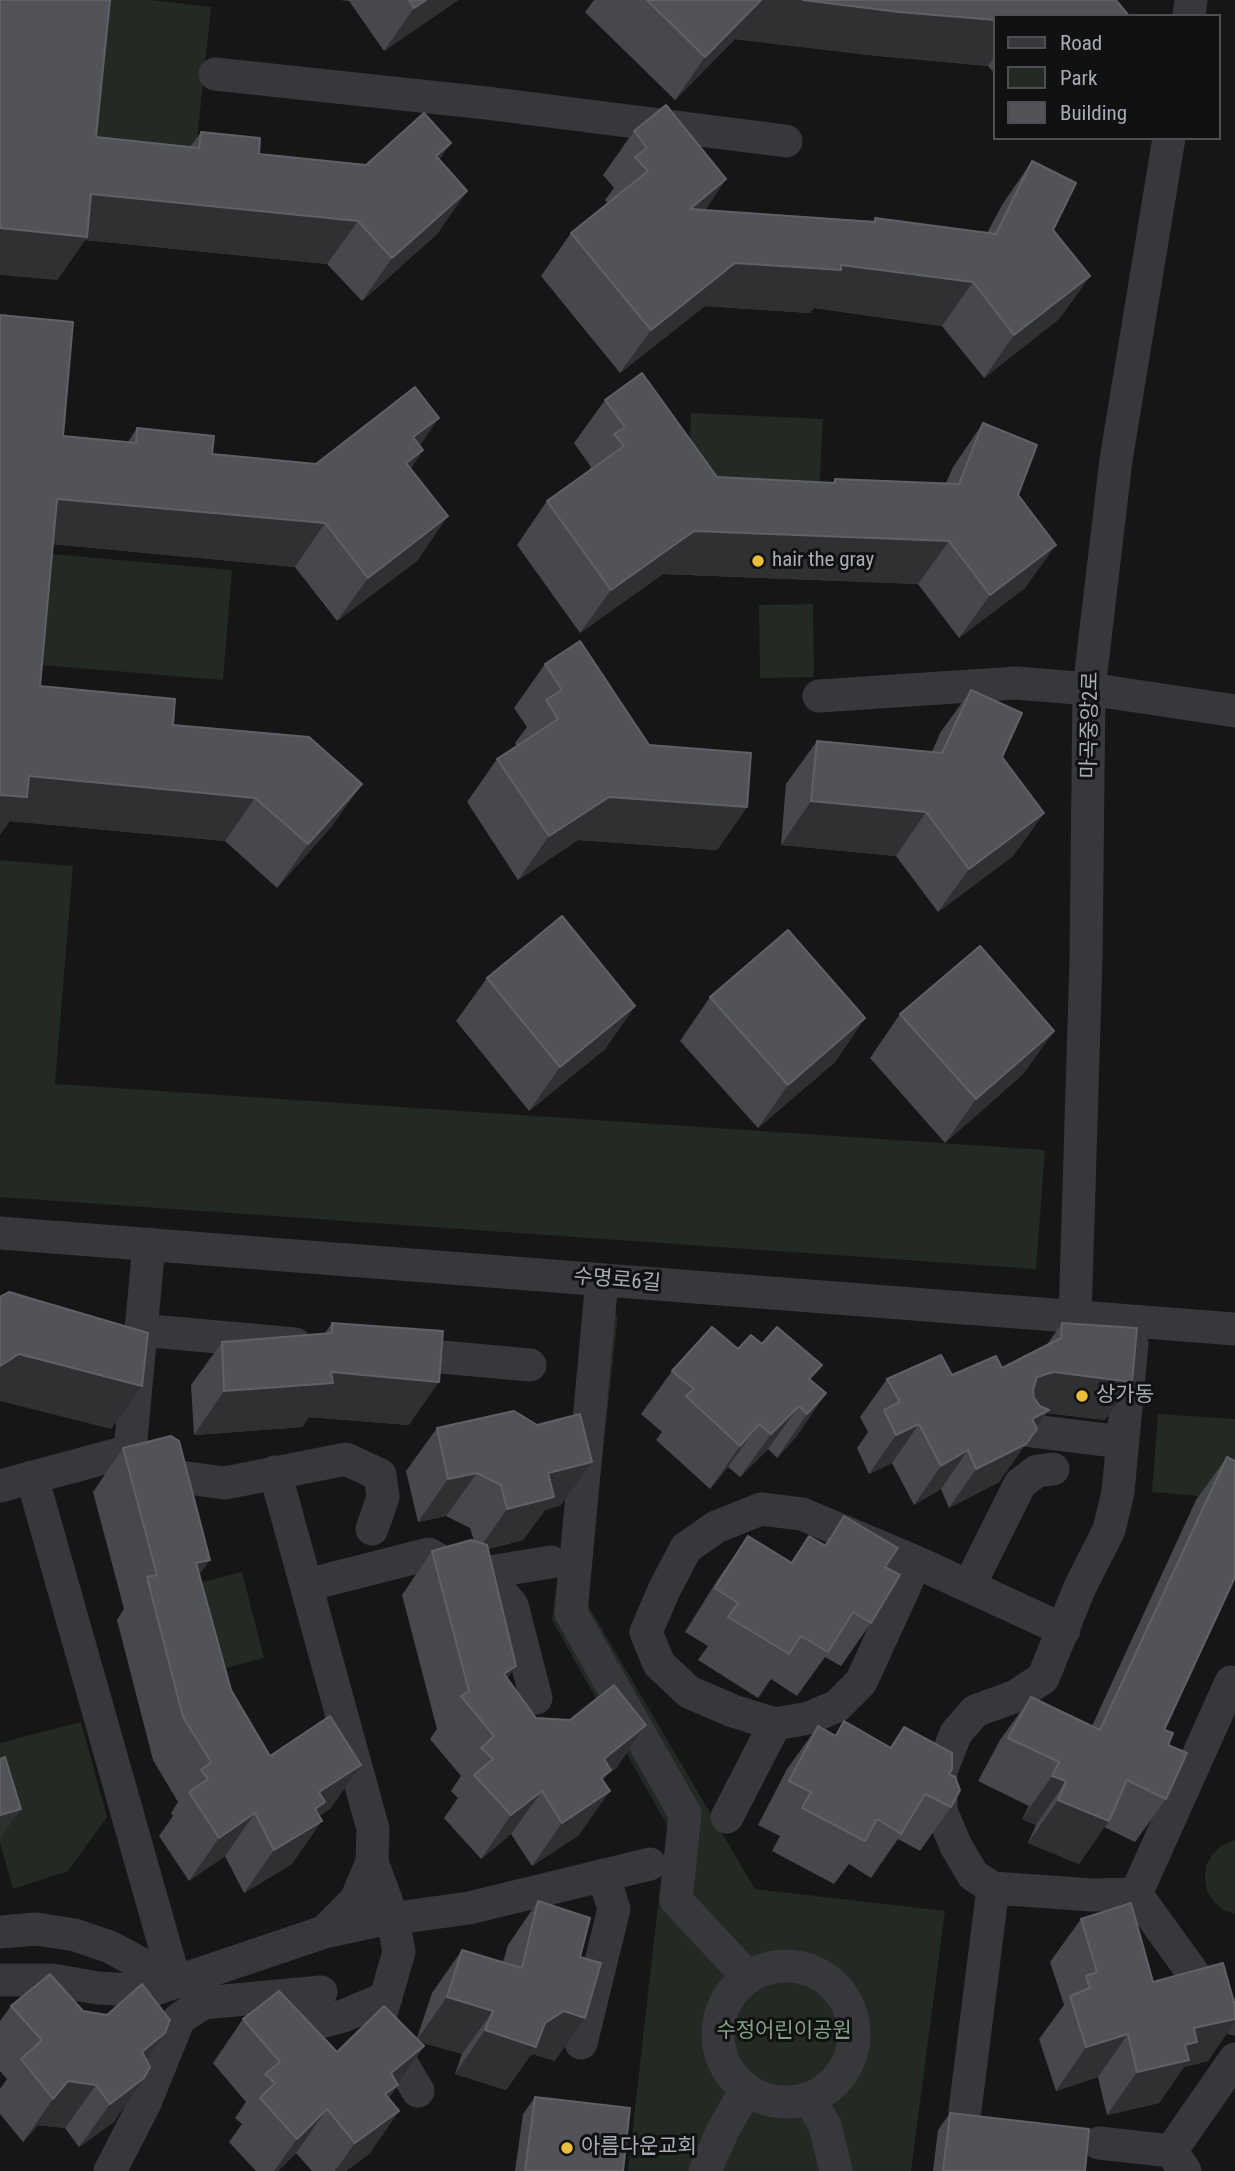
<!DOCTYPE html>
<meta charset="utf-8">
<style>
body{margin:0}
#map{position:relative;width:1235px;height:2171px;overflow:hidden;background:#161617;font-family:"Roboto Condensed",sans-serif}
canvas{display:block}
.legend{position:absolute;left:993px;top:14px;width:228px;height:126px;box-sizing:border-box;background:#111112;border:2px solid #4d4f54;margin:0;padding:9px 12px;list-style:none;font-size:21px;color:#a8acb7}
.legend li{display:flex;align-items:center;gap:14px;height:35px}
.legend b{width:35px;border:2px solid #4d4f54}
</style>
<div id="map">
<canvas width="1235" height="2171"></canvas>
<ul class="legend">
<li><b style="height:9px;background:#37373c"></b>Road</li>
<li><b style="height:19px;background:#222a23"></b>Park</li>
<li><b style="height:19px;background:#525358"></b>Building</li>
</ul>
</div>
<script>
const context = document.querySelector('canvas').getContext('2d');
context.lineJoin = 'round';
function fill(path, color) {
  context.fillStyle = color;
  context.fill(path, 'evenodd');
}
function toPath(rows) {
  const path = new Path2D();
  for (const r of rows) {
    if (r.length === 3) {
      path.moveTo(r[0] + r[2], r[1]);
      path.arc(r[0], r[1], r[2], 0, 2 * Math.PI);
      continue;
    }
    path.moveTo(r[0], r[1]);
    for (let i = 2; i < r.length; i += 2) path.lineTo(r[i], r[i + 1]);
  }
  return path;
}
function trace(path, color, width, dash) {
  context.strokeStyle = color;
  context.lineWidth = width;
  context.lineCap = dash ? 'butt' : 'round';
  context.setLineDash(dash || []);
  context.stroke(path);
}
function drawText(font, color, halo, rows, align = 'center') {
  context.font = font + ' "Roboto Condensed","Noto Sans KR",sans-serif';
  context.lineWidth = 6;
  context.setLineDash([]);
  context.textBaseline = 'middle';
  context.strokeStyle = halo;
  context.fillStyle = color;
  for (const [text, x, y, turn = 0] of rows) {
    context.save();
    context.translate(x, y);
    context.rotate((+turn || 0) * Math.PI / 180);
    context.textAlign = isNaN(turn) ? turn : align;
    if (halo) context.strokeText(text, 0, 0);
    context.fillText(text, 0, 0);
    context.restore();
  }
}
fill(toPath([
 [96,0,151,0,211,7,194,169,79,157],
 [691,413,823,419,819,492,688,487],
 [51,554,232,570,223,680,42,665],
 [813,604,814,677,760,678,759,605],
 [0,860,73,866,55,1084,1045,1150,1036,1269,0,1197],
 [589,1315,618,1316,586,1602,755,1889,945,1911,911,2171,628,2171,661,1878,669,1829,552,1620],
 [1158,1414,1235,1419,1235,1499,1152,1492],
 [242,1572,264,1658,214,1671,191,1585],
 [81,1722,107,1817,68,1871,13,1889,0,1843,0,1743],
 [1235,1840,1235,1914,1224,1910,1214,1902,1207,1891,1205,1878,1206,1866,1212,1855,1221,1846]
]), '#222a23');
trace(toPath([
 [1189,16,1191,0],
 [215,74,486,103,786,141],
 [819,696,1016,683,1089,689,1235,711],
 [0,1233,1235,1329],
 [602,1280,571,1613,685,1814,676,1900,748,1977],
 [1075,1317,1086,960,1089,689,1116,460,1169,138],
 [140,1330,295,1344],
 [1132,1344,1118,1492,1109,1530,1080,1587,1043,1678,1016,1696,975,1711,956,1733,941,1771,941,1811,956,1846,973,1875,993,1888,1093,1895,1136,1894,1216,2005,1235,2019],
 [397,1353,530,1365],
 [1025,1430,1122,1442],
 [147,1461,172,1476,225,1483,346,1459,380,1475,383,1497,372,1529],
 [0,1486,130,1451,149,1244],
 [916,1562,861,1682,837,1706,809,1718,775,1724,733,1711,689,1692,659,1664,646,1632,664,1590,686,1548,716,1527,761,1509,802,1514,916,1562,1064,1630],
 [484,1573,512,1605,536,1698],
 [307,1585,429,1554,452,1568,484,1573,551,1562],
 [969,1586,1020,1484,1037,1471,1053,1469],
 [727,1817,775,1724],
 [372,1862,393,1919,399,1952,378,2024,418,2091],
 [1136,1894,1231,1682,1235,1684],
 [0,1932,36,1929,75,1935,110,1947,175,1982,32,1477],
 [324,1932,375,1921,469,1908,650,1864],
 [786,2034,68],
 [0,1980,52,1980,98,1988,149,1991,324,1932,356,1900,372,1862,373,1829,275,1472],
 [283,2032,343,2016,386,1998],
 [581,2043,614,1909,603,1875],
 [810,2099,825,2126,836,2171],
 [965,2110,993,1888],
 [1099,2143,1171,2151,1185,2171],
 [1171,2151,1235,2059],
 [110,2171,144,2105,179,2019,203,2003,321,1992],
 [705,2171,723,2130,746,2090]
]), '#37373c', 33);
fill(toPath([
 [340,0,458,0,384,51,349,1],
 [594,0,1116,0,995,16,995,74,988,66,869,55,735,39,675,100,585,12],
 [634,131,726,179,705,210,873,221,875,218,987,233,1002,205,1032,161,1053,230,1090,276,1059,319,984,378,942,326,814,308,810,313,705,306,620,373,541,276,571,233,608,203,605,200,614,188,603,175],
 [201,132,259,154,366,165,439,160,467,191,437,234,362,301,327,264,85,240,57,280,96,137,190,147],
 [605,400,717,477,832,483,835,479,946,483,953,467,983,423,1018,495,1025,588,959,638,918,584,663,574,580,633,517,545,547,501,587,473,591,467,574,443],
 [137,428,212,454,316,464,420,446,423,450,411,468,418,560,337,621,295,567,53,544,40,686,173,725,362,784,331,827,277,888,225,841,10,821,63,436,128,442],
 [545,664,649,745,747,807,717,850,578,840,518,880,467,802,497,759,517,746,515,743,527,727,514,708],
 [971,690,1002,757,1044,813,1013,856,938,912,896,856,781,845,786,784,817,741,932,752,940,733],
 [487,978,635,1006,605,1049,529,1111,456,1021],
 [710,997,865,1018,835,1062,758,1128,680,1041],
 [900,1014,1054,1031,1023,1074,945,1143,870,1058],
 [332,1323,409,1425,309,1417,302,1427,194,1435,191,1385,222,1342,325,1333],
 [1062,1323,1105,1420,1047,1413,999,1482,949,1508,941,1489,914,1505,892,1463,869,1474,857,1448,868,1432,860,1417,887,1379,952,1375,1002,1368,1046,1346],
 [762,1344,811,1380,826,1393,796,1437,777,1458,768,1449,740,1477,728,1467,710,1489,656,1440,662,1432,641,1414,672,1371,738,1349],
 [437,1428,561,1505,545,1510,523,1540,488,1549,508,1679,536,1718,646,1725,616,1768,607,1775,603,1781,579,1835,532,1866,511,1834,481,1859,444,1818,458,1798,451,1791,461,1776,430,1739,437,1729,402,1595,432,1551,474,1541,470,1528,446,1516,418,1522,406,1471],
 [123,1448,199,1575,231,1690,270,1756,331,1808,319,1816,292,1864,244,1893,225,1856,189,1881,159,1836,173,1816,171,1813,178,1802,153,1760,117,1620,124,1609,93,1492],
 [1227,1457,1164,1730,1168,1745,1166,1799,1135,1842,1104,1827,1079,1864,1028,1843,1036,1825,1022,1819,1029,1806,978,1781,1000,1740,1031,1697,1092,1726,1196,1500],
 [844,1516,885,1567,871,1623,841,1666,825,1657,797,1696,771,1679,758,1698,698,1660,708,1646,685,1632,718,1579,748,1536,791,1562,809,1536,824,1545],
 [844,1721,890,1747,904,1727,949,1774,951,1807,920,1851,898,1839,871,1878,849,1864,834,1884,772,1851,780,1836,758,1825,787,1769,818,1726,835,1735],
 [538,1901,580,1957,555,2061,533,2054,529,2057,506,2090,455,2074,462,2054,421,2042,424,2046,389,2098,399,2111,369,2154,346,2171,312,2171,296,2153,278,2171,256,2171,229,2142,242,2124,235,2118,246,2102,213,2063,243,2019,337,2052,417,2038,432,1993,462,1950,503,1962,508,1945],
 [1081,1919,1153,1982,1208,2061,1184,2067,1159,2103,1107,2115,1098,2077,1056,2091,1039,2039,1064,2005,1050,1962],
 [11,2006,146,2060,114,2122,79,2147,65,2128,38,2125,23,2142,0,2114,0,2089,7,2079,0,2071,0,2021],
 [535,2097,623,2171,515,2171,523,2114],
 [950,2113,1085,2171,933,2171,938,2130]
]), '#47484c');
fill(toPath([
 [426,0,458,0,384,51,414,8],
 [761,0,803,0,995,20,995,56,988,66,869,55,735,39,675,100,705,57],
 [451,143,421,187,436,156],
 [726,179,696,222,690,209],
 [467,191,437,234,362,301,392,258],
 [91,194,358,221,327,264,85,240,57,280,0,275,0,228],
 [735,263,841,265,973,282,942,326,814,308,810,313,705,306,620,373,651,330],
 [1090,276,1059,319,984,378,1014,335],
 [439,418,409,461,423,450,393,494,413,437],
 [57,499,325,523,295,567,27,542],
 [448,516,418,560,337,621,368,578],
 [694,531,949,541,918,584,663,574,580,633,611,590],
 [1056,545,1025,588,959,638,990,595],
 [29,776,255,798,225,841,10,821,0,835,0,795],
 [362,784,331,827,277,888,308,844],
 [609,797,747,807,717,850,578,840,518,880,549,836],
 [811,801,926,812,896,856,781,845],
 [1044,813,1013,856,938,912,969,869],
 [635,1006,605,1049,529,1111,560,1067],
 [865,1018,835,1062,758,1128,788,1085],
 [1054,1031,1023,1074,945,1143,976,1099],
 [19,1354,142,1386,111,1429,0,1401,0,1366],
 [331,1372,439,1382,409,1425,309,1417,302,1427,194,1435,224,1391],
 [1054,1372,1132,1382,1105,1420,1047,1413,1025,1444,1037,1429,999,1482,949,1508,976,1469,1027,1411,1037,1377],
 [826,1393,796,1437,777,1458,807,1414],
 [799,1406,768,1449,740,1477,771,1434],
 [759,1424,728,1467,710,1489,740,1446],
 [919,1424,892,1463,869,1474,896,1435],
 [968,1450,941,1489,914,1505,941,1466],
 [592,1462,561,1505,545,1510,523,1540,477,1552,507,1509,548,1473],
 [477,1473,446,1516,418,1522,448,1479],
 [210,1560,179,1604,196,1563],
 [516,1666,486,1710,504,1674],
 [646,1725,616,1768,607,1775,583,1809,610,1791,579,1835,532,1866,562,1823,604,1759],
 [361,1765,331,1808,311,1821,322,1821,292,1864,244,1893,274,1850,319,1792],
 [1052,1776,1066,1781,1036,1825,1022,1819],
 [542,1791,511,1834,481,1859,511,1815],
 [1058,1800,1109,1821,1079,1864,1028,1843],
 [21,1809,0,1839,0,1815],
 [255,1813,225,1856,189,1881,219,1838],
 [447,1997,493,2011,462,2054,416,2041],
 [564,2011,585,2018,555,2061,533,2054,529,2057,506,2090,455,2074,485,2030,545,2023],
 [1235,2019,1235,2022,1208,2061,1184,2067,1159,2103,1107,2115,1137,2072,1194,2028],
 [165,2033,135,2076,142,2052],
 [1128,2034,1098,2077,1056,2091,1086,2047],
 [424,2046,396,2087,398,2085,368,2129,391,2073],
 [144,2078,114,2122,79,2147,110,2104],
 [68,2081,96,2085,65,2128,38,2125,23,2142,53,2099],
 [327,2109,296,2153,278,2171,274,2171,297,2139],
 [399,2111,369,2154,346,2171,335,2171,355,2143]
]), '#2f3032');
const building = toPath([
 [0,0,110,0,96,137,199,148,201,132,260,138,259,154,366,165,424,113,451,143,436,156,467,191,392,258,358,221,91,194,87,237,0,228,0,0],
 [409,0,426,0,414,8,409,0],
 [647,0,761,0,705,57,647,0],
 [803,0,1116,0,1129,16,995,16,995,20,899,12,803,0],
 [666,105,726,179,690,209,875,222,875,218,996,234,1032,161,1076,183,1053,230,1090,276,1014,335,973,282,841,265,841,270,735,263,651,330,571,233,648,171,635,157,647,148,634,131,666,105],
 [0,315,73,322,63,436,136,443,137,428,214,436,212,454,316,464,415,387,439,418,413,437,423,450,406,463,448,516,368,578,325,523,57,499,40,686,175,699,173,725,309,737,362,784,308,844,255,798,29,776,27,797,0,795,0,315],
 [642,373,717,477,835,483,835,479,959,484,983,423,1037,445,1018,495,1056,545,990,595,949,541,694,531,611,590,547,501,624,446,614,434,625,427,605,400,642,373],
 [580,641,649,745,751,753,747,807,609,797,549,836,497,759,558,719,546,700,562,690,545,664,580,641],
 [971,690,1022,713,1002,757,1044,813,969,869,926,812,811,801,817,741,942,753,971,690],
 [562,916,635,1006,560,1067,487,978,562,916],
 [788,930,865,1018,788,1085,710,997,788,930],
 [980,946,1054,1031,976,1099,900,1014,980,946],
 [9,1292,148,1333,142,1386,19,1354,0,1366,0,1297,9,1292],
 [332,1323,443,1331,439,1382,331,1372,333,1383,224,1391,222,1342,332,1333,332,1323],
 [1062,1323,1137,1328,1132,1382,1054,1372,1037,1377,1033,1390,1034,1398,1040,1406,1049,1410,1032,1419,1037,1429,1026,1444,976,1469,968,1450,941,1466,919,1424,896,1435,884,1410,900,1402,887,1379,941,1355,952,1375,996,1356,1002,1368,1061,1338,1062,1323],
 [712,1327,738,1349,751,1335,762,1344,777,1327,822,1365,809,1379,826,1393,807,1414,799,1406,771,1434,759,1424,740,1446,686,1396,694,1389,672,1371,712,1327],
 [514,1411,537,1425,580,1414,592,1462,548,1473,554,1497,507,1509,501,1485,477,1473,448,1479,437,1428,514,1411],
 [171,1436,179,1441,210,1560,196,1563,231,1690,270,1756,330,1716,361,1765,319,1792,325,1802,315,1809,322,1821,274,1850,255,1813,219,1838,189,1792,208,1779,201,1770,211,1762,183,1717,147,1577,157,1575,123,1448,171,1436],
 [1227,1457,1235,1461,1235,1577,1164,1730,1173,1733,1168,1745,1187,1753,1166,1799,1127,1780,1109,1821,1058,1800,1066,1781,1052,1776,1059,1762,1008,1738,1031,1697,1100,1730,1227,1457],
 [844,1516,898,1548,885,1567,900,1575,871,1623,853,1612,828,1652,801,1636,789,1654,728,1617,738,1603,715,1588,748,1536,792,1563,809,1536,826,1546,844,1516],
 [471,1540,487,1545,516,1666,504,1674,536,1718,570,1720,614,1685,646,1725,604,1759,611,1770,601,1778,610,1791,562,1823,542,1791,511,1815,474,1775,493,1759,481,1748,494,1736,461,1696,469,1691,432,1551,471,1540],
 [844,1721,891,1748,904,1727,952,1753,952,1769,949,1774,955,1777,960,1790,951,1807,925,1794,901,1834,877,1819,865,1841,802,1808,811,1792,789,1781,818,1726,836,1736,844,1721],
 [5,1757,21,1809,0,1815,0,1759,5,1757],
 [538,1901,590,1918,580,1957,601,1963,585,2018,564,2011,545,2023,536,2047,485,2030,493,2011,447,1997,462,1950,522,1968,538,1901],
 [1131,1903,1153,1982,1223,1963,1235,2006,1235,2019,1194,2028,1197,2042,1185,2045,1189,2060,1137,2072,1128,2034,1086,2047,1070,1996,1090,1988,1086,1976,1097,1972,1081,1919,1131,1903],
 [50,1974,83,2011,107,2015,142,1984,170,2020,165,2033,142,2052,150,2067,144,2078,110,2104,96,2085,68,2081,53,2099,21,2059,42,2040,11,2006,50,1974],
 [279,1991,337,2052,384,2006,424,2046,391,2073,398,2085,385,2094,399,2111,355,2143,327,2109,297,2139,260,2098,275,2083,265,2074,280,2062,243,2019,279,1991],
 [535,2097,630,2108,623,2171,525,2171,535,2097],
 [950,2113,1089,2129,1085,2171,943,2171,950,2113]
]);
fill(building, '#525358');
trace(building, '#5f6166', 2);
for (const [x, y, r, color] of [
 [758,561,7,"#ebbd3a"],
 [1082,1396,7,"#ebbd3a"],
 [567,2148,7,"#ebbd3a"]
]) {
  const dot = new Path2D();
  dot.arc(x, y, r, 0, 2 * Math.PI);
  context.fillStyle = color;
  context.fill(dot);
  trace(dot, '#111112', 2.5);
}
drawText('21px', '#a8acb7', '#111112', [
 ["hair the gray",772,561],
 ["상가동",1096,1396],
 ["아름다운교회",581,2148]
], 'left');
drawText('21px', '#a8acb7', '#111112', [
 ["마곡중앙2로",1091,725,-89],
 ["수명로6길",617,1281,5]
]);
drawText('21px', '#80a184', '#111112', [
 ["수정어린이공원",784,2032]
]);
</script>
